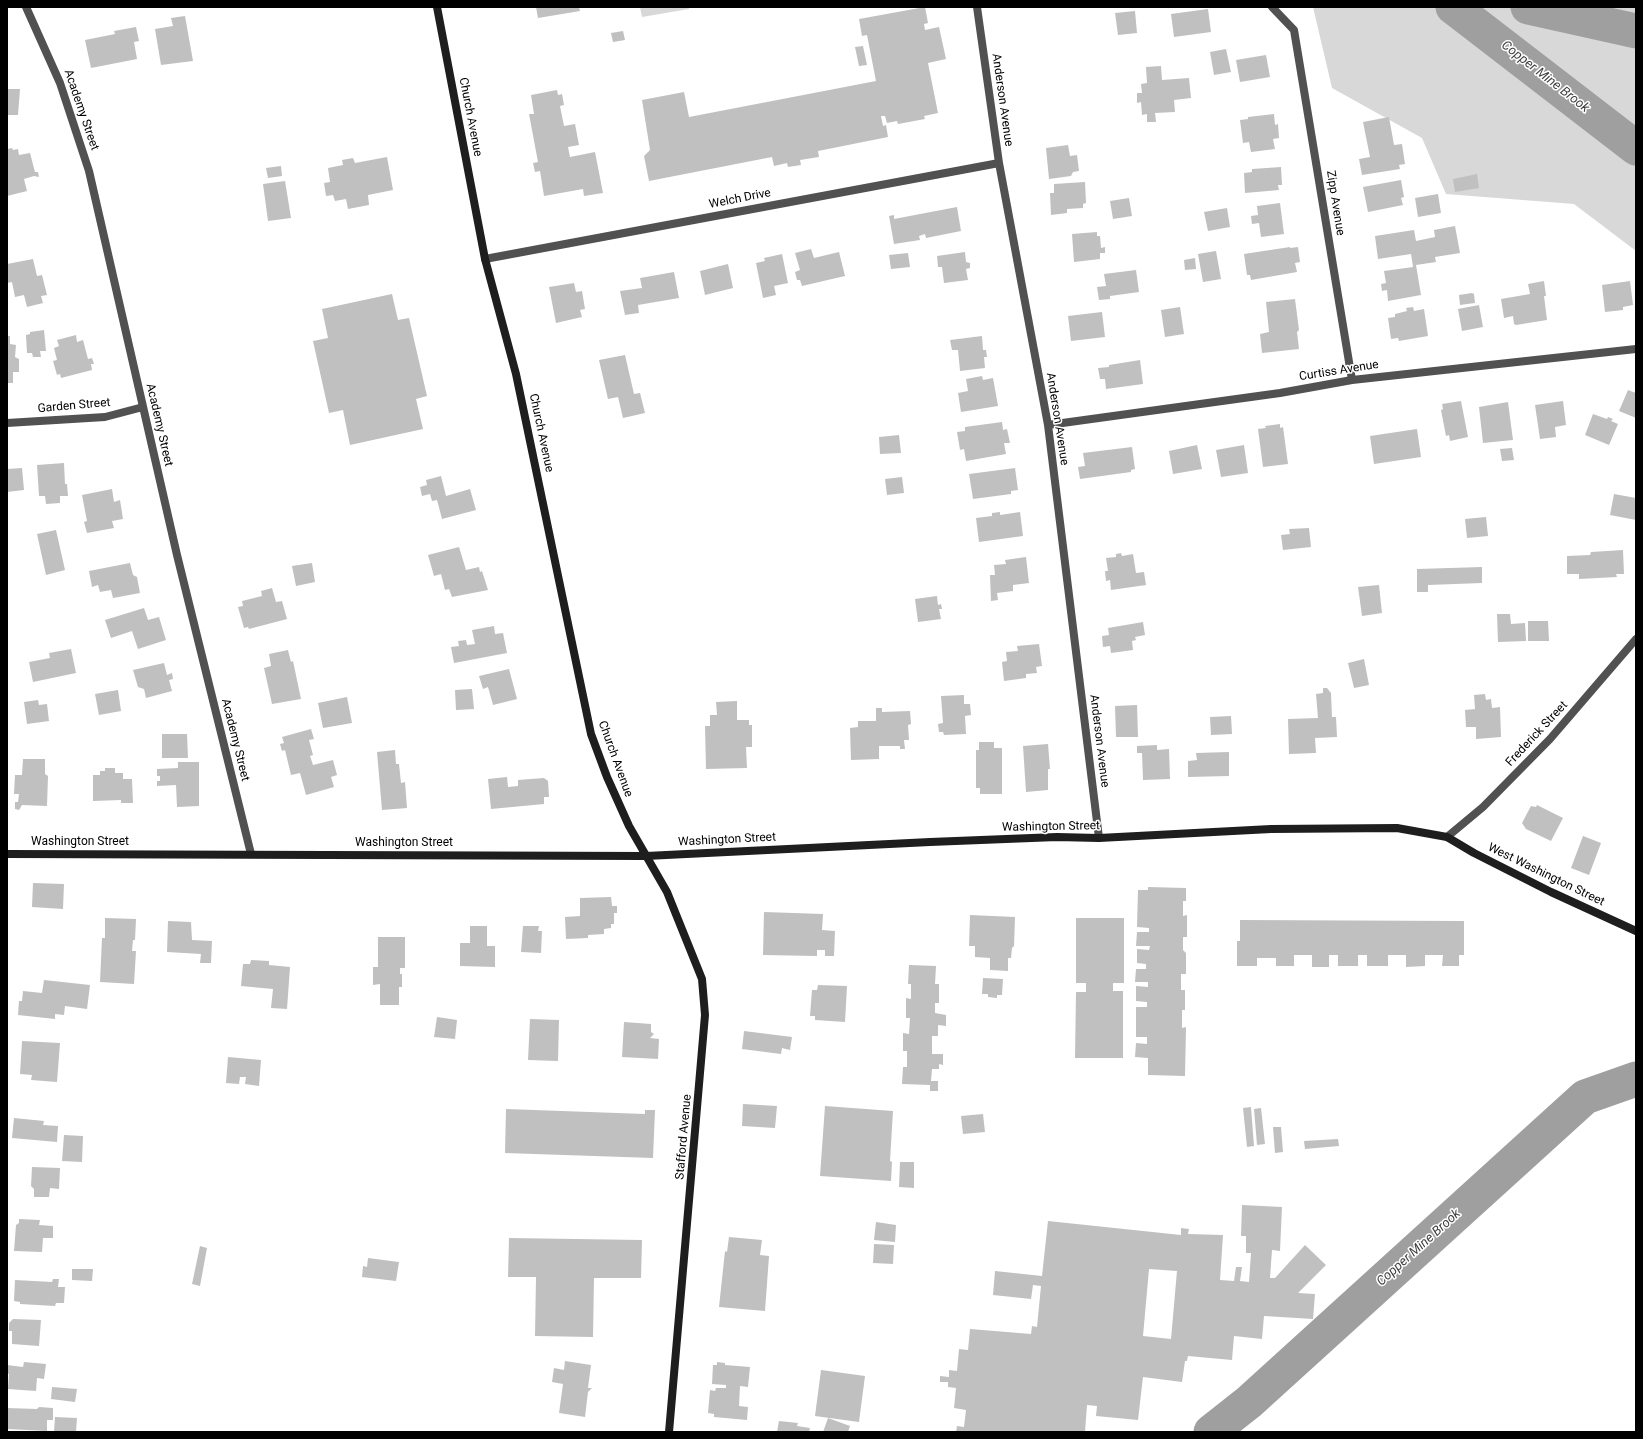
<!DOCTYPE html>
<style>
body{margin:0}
#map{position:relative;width:1643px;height:1439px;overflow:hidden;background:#fff;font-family:Roboto,sans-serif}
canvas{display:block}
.frame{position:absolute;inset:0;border:8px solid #000;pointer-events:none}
</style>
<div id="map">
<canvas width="1643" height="1439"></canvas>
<div class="frame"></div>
</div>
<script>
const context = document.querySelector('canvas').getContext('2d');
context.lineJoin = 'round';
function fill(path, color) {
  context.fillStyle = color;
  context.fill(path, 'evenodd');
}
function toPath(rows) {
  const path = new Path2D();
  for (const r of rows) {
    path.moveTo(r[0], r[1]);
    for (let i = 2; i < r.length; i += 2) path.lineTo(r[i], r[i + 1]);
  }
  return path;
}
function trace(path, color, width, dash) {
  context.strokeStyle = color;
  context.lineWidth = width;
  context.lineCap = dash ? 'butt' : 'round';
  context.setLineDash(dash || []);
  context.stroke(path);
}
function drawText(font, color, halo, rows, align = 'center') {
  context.font = font + ' Roboto,sans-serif';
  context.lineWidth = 3;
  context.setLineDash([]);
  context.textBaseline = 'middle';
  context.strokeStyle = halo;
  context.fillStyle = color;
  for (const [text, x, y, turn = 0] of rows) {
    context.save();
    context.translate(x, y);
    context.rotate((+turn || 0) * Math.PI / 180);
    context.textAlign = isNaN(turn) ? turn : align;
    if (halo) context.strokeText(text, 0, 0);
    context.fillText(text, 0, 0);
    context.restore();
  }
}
fill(toPath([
 [640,7,689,7,689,9,642,17],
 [1313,7,1636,7,1636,251,1574,204,1446,194,1422,138,1332,88]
]), '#d8d8d8');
trace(toPath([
 [1453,7,1636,148],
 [1528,7,1636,31],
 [1211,1432,1249,1402,1585,1097,1636,1079]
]), '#9f9f9f', 35);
fill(toPath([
 [536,7,579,7,580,11,538,18],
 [925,7,928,23,924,24,925,30,939,27,946,59,928,63,938,113,924,116,925,119,898,124,897,121,887,123,885,116,881,116,883,126,886,125,888,137,818,151,819,157,800,160,801,165,788,167,787,163,774,166,772,157,649,181,644,156,650,150,642,100,684,92,689,117,876,81,867,35,862,36,859,19],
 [1208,9,1211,32,1174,37,1171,14],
 [1135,11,1137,33,1118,35,1115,13],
 [185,16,193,61,161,65,155,29,173,26,171,18],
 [136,27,139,41,134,42,137,59,91,68,85,40,115,34,114,31],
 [623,31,625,40,613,42,611,33],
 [863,46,867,65,859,66,855,47],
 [1226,49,1231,72,1214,75,1210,52],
 [1266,55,1270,77,1240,82,1236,60],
 [1161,66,1162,80,1189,78,1191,98,1174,100,1175,112,1155,113,1156,122,1147,122,1147,114,1142,115,1141,102,1137,103,1137,93,1142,93,1141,84,1147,83,1146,67],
 [7,89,20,89,18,115,7,115],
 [557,90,558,95,562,94,564,105,560,106,564,126,575,124,579,145,568,147,570,157,595,152,603,193,584,196,583,189,544,196,540,171,535,172,533,163,538,162,529,114,534,114,531,95],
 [1274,114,1275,125,1278,124,1279,138,1273,139,1275,149,1251,152,1249,142,1243,143,1240,120,1248,119,1248,117],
 [1389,117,1394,145,1402,144,1405,164,1399,165,1400,169,1362,175,1359,159,1370,157,1363,122],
 [1068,145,1070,156,1077,155,1079,171,1073,172,1071,176,1049,179,1046,148],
 [12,148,13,150,18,149,19,155,30,153,35,172,38,172,39,177,34,176,24,179,27,191,7,196,7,149],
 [387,157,393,190,368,195,369,205,348,209,346,199,335,201,333,195,326,196,324,183,330,182,328,168,343,165,342,160,353,158,355,163],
 [281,166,282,176,268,178,266,168],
 [1281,167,1282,185,1278,185,1279,190,1245,193,1244,173,1252,172,1252,169],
 [1477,174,1479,188,1455,192,1453,179],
 [1401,180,1404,197,1401,198,1403,205,1368,212,1363,187],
 [285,181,291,218,268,221,263,184],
 [1085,182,1086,203,1083,204,1083,208,1067,209,1067,213,1051,215,1050,193,1054,193,1054,184],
 [1438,194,1441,213,1418,217,1415,198],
 [1129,198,1132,216,1113,219,1110,201],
 [1280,203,1284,234,1261,237,1259,223,1252,224,1251,216,1258,215,1257,206],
 [957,207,961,231,926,238,925,234,919,236,920,240,894,244,889,216,894,215,894,219],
 [1227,208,1230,227,1208,231,1204,212],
 [1455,226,1460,253,1435,257,1436,262,1416,265,1421,295,1388,301,1387,290,1382,291,1381,284,1386,283,1384,271,1413,267,1411,254,1378,259,1375,236,1414,230,1416,241,1435,237,1434,230],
 [1097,232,1097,236,1100,236,1101,248,1105,247,1105,253,1100,253,1100,259,1074,262,1072,234],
 [1290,247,1290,248,1298,247,1300,262,1295,263,1297,272,1251,280,1250,275,1247,275,1244,254],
 [811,249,814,258,839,252,845,276,802,286,800,280,797,280,795,272,800,270,795,253],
 [1216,251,1221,279,1203,282,1198,254],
 [965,252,966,262,970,263,970,268,966,269,968,280,944,283,942,267,938,267,937,256],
 [908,253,910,267,891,269,889,255],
 [782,254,788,283,774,286,776,295,763,298,756,263,765,261,764,258],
 [1195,258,1196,269,1185,270,1184,260],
 [33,259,37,276,42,275,47,295,41,296,43,303,27,307,24,295,15,297,12,282,7,283,7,264],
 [728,264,733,288,705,295,700,271],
 [1136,270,1139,292,1110,296,1110,299,1099,300,1097,287,1106,286,1104,274],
 [674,272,679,298,638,305,639,313,625,315,620,291,642,288,640,278],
 [1544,281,1546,296,1544,296,1547,320,1516,325,1514,324,1513,316,1504,318,1501,299,1530,294,1528,284],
 [1630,281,1633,305,1623,307,1623,310,1605,312,1602,285],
 [574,283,576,292,582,291,585,309,580,310,582,317,556,323,549,287],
 [1472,293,1474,294,1475,303,1460,305,1459,295],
 [392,294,398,320,409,318,427,396,416,399,423,429,350,445,343,410,329,413,313,341,328,338,322,309],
 [1295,299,1299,330,1297,332,1299,349,1262,353,1260,334,1269,332,1266,302],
 [1479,305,1483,327,1462,331,1458,309],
 [1180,307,1184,334,1165,337,1161,310],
 [1413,307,1414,311,1424,309,1428,336,1399,341,1398,338,1391,339,1388,318,1395,317,1395,314,1407,311,1406,308],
 [1102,312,1105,337,1071,341,1068,316],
 [44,330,46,351,40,351,41,357,33,357,32,353,27,353,26,335,30,334,30,332],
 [76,335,77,342,83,340,88,359,92,358,94,364,91,364,92,370,61,378,60,374,57,375,53,361,57,360,54,348,59,346,57,340],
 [7,336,10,336,10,344,16,345,15,357,19,359,19,372,13,372,13,383,7,383],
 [982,336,983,350,986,350,987,357,984,357,985,368,960,371,958,350,952,350,950,340],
 [625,355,634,394,640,393,645,413,623,418,618,397,608,399,599,360],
 [1140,360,1143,384,1106,389,1105,379,1100,379,1098,368,1109,367,1109,365],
 [982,376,983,380,993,378,998,406,961,412,958,393,968,391,966,379],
 [1628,390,1636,393,1636,418,1619,411],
 [1461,401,1468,437,1450,441,1449,435,1446,436,1441,410,1443,409,1442,404],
 [1563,401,1566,425,1555,427,1556,437,1540,439,1535,405],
 [1508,402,1513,440,1483,443,1479,407],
 [1593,414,1607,419,1608,417,1613,419,1611,421,1618,424,1609,445,1585,435],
 [1002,422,1003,430,1007,429,1010,443,1004,443,1006,454,966,461,964,449,960,450,957,432,965,431,965,427],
 [1280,424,1280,428,1283,427,1288,464,1263,467,1258,429,1266,428,1265,426],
 [1417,429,1421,457,1374,464,1370,436],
 [899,435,901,453,880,454,879,437],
 [1197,445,1202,469,1173,474,1169,451],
 [1244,445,1248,473,1221,477,1216,450],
 [1132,447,1135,469,1131,470,1131,472,1080,479,1078,467,1085,466,1083,453],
 [1512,448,1514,460,1502,461,1500,449],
 [64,463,65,484,67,484,68,496,60,496,60,503,46,504,45,496,39,496,37,465],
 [22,468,24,490,7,492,7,469],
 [1015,468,1018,490,1011,491,1011,494,973,499,969,474],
 [441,476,446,496,470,489,476,510,442,519,437,500,432,501,430,494,422,496,420,487,427,485,426,480],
 [902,477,904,493,887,495,885,479],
 [112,489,114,502,120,500,123,519,112,521,114,528,87,533,84,522,87,521,82,495],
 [1614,494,1636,498,1636,520,1610,515],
 [1000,512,1000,515,1020,512,1023,536,979,542,976,518,992,516,992,513],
 [1486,517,1488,536,1467,538,1465,519],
 [1309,528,1311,547,1283,550,1281,535,1290,534,1289,529],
 [56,530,65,570,46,575,37,534],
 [459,547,466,570,479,567,480,572,482,571,488,590,452,597,449,589,445,590,441,574,434,576,428,555],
 [1623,550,1624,574,1616,574,1617,577,1579,579,1579,574,1567,574,1567,556,1590,555,1591,552],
 [1121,553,1122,556,1133,554,1136,573,1144,572,1146,585,1111,590,1110,580,1106,581,1105,571,1108,571,1106,558,1116,557,1116,554],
 [1026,557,1029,583,1013,585,1013,591,997,593,998,600,991,601,990,575,995,575,994,565,1006,564,1005,560],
 [130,563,133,575,137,577,140,593,113,598,111,590,100,592,98,585,92,587,89,571],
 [312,563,315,582,296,586,292,566],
 [1482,567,1482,583,1428,585,1428,592,1417,592,1417,569],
 [1379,585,1382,613,1362,616,1358,587],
 [272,588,276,602,282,601,287,619,249,629,248,627,244,628,238,607,243,606,242,601,262,596,261,591],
 [937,596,938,605,941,604,942,609,939,609,941,619,918,622,915,599],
 [144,608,148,620,159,617,166,640,138,649,132,631,111,638,105,620],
 [1497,614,1510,614,1511,624,1525,623,1526,641,1498,642],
 [1528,621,1548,621,1549,641,1528,641],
 [1143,622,1145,635,1135,637,1136,640,1132,641,1133,650,1111,653,1110,646,1103,647,1102,636,1109,635,1108,628],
 [494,626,495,634,503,633,507,653,454,663,451,647,459,646,458,641,466,640,467,645,475,644,472,630],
 [1039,644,1042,666,1036,667,1037,673,1026,674,1026,678,1004,681,1002,662,1007,661,1006,652,1018,651,1017,646],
 [71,649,76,673,33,682,29,662,50,658,49,653],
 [288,650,291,662,293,661,301,699,272,704,264,668,271,666,269,654],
 [1364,659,1369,685,1354,688,1348,663],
 [164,663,167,675,172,673,173,679,169,680,172,691,146,698,144,689,138,687,133,670],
 [509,669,517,699,493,705,488,687,483,689,479,676],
 [1323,688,1327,688,1331,693,1332,717,1336,717,1337,737,1315,738,1316,753,1289,754,1288,719,1318,718,1316,694,1323,693],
 [472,689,474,709,456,710,455,690],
 [118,690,121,711,99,715,95,694],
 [1485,694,1486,700,1491,699,1492,708,1500,707,1501,737,1476,739,1476,727,1466,727,1465,710,1475,709,1474,695],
 [964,695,964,704,970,704,971,715,965,716,966,734,944,735,943,732,939,732,938,724,943,723,941,696],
 [347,697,352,723,323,728,318,703],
 [38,700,39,705,47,704,49,721,27,724,24,702],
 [737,701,737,720,749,720,749,725,752,725,752,747,746,747,747,768,706,769,705,726,710,726,710,715,717,715,716,702],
 [1137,705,1138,737,1116,737,1115,706],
 [876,708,882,708,882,712,910,711,911,724,908,725,909,740,904,740,905,749,900,749,900,746,879,746,879,759,851,760,850,728,858,727,858,721,876,721],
 [1231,716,1232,734,1211,735,1210,717],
 [311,729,314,739,309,740,313,755,310,756,313,765,333,760,337,775,331,777,334,787,306,795,300,773,291,775,285,750,282,751,280,744,284,743,282,737],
 [162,734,187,734,188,758,162,758],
 [979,742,994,742,994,748,1002,748,1002,794,980,794,980,788,976,788,976,750,979,750],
 [1048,744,1050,769,1048,769,1048,790,1026,792,1023,746],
 [1157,745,1157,750,1169,749,1170,779,1143,780,1142,753,1137,753,1137,746],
 [395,750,396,764,399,764,401,783,405,782,407,808,382,810,377,752],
 [1229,752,1229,776,1188,777,1188,761,1197,760,1196,753],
 [23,759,45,759,45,774,48,776,47,806,22,805,19,810,15,809,15,802,18,802,19,794,14,794,15,775,22,775],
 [178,762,199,762,199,806,177,807,176,785,157,786,157,781,160,781,160,776,157,776,157,769,178,768],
 [105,768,115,768,115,773,123,773,123,779,132,779,133,803,121,803,121,800,93,801,93,775,100,775,100,771,105,771],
 [507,777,508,787,518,786,518,780,544,778,548,781,549,797,544,797,544,804,491,809,488,779],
 [1537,805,1563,818,1551,841,1526,829,1522,823,1531,806,1536,807],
 [1583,836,1601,843,1589,875,1571,868],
 [33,883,64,884,63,909,32,907],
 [1148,887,1186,888,1186,901,1183,901,1183,916,1187,915,1187,937,1183,937,1183,950,1186,953,1186,974,1181,974,1181,990,1185,990,1185,1010,1182,1010,1182,1028,1186,1027,1185,1076,1148,1075,1148,1058,1135,1057,1136,1043,1147,1044,1147,1037,1136,1037,1136,1007,1147,1007,1147,1002,1136,1001,1136,986,1148,987,1148,982,1135,982,1136,969,1146,969,1146,964,1137,963,1137,949,1149,950,1150,946,1136,946,1137,932,1149,932,1149,928,1137,927,1138,890,1148,890],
 [611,897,612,906,617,906,617,913,614,913,614,924,611,924,611,928,604,929,604,934,588,935,588,938,566,939,565,917,580,916,580,898],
 [764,912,823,914,822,930,835,931,834,956,825,956,825,950,817,950,817,956,763,955],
 [970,915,1015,917,1014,946,1012,948,1011,958,1008,958,1008,971,990,970,990,958,975,957,975,946,969,946],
 [105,918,136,919,135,940,133,940,132,951,136,951,134,984,100,982,102,938,105,938],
 [1076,918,1124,918,1124,983,1113,983,1113,991,1123,991,1123,1058,1075,1058,1076,992,1086,992,1086,983,1076,983],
 [1240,920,1464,921,1464,955,1459,955,1459,966,1442,966,1443,955,1425,955,1425,966,1406,967,1406,955,1388,955,1388,966,1367,966,1367,955,1358,955,1358,966,1338,966,1338,955,1329,955,1329,967,1312,967,1312,955,1294,955,1294,966,1276,966,1276,958,1257,958,1257,966,1237,966,1237,941,1240,941],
 [168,921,191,922,192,940,212,941,211,963,200,963,201,954,167,952],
 [470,926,487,926,487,946,495,946,495,967,460,966,460,943,470,943],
 [523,926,539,926,538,931,542,931,541,953,521,952],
 [378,937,405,937,405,968,400,968,400,974,402,974,402,987,399,987,399,1005,380,1005,380,984,373,985,373,967,378,967],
 [251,960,269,961,269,965,290,967,287,1009,271,1008,273,989,241,986,243,964,250,964],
 [909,965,936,966,935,984,939,984,939,1003,935,1003,935,1013,946,1015,946,1026,938,1025,938,1036,932,1036,932,1054,943,1054,943,1065,939,1064,939,1069,932,1069,931,1081,938,1081,938,1091,930,1091,930,1085,902,1084,903,1067,907,1067,907,1051,903,1051,903,1033,909,1034,910,1018,906,1018,906,998,911,999,911,984,908,984],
 [983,978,1003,979,1002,995,997,995,997,998,988,997,988,994,982,994],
 [44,980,90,985,87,1009,65,1006,64,1015,55,1014,55,1019,18,1015,19,1001,22,1001,23,991,42,993],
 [818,985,847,986,845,1022,815,1020,815,1016,810,1016,812,990,817,990],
 [437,1017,457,1020,455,1039,434,1037],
 [530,1019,559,1020,558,1061,528,1060],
 [624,1022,651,1024,651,1032,654,1034,650,1038,659,1039,658,1059,622,1057],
 [744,1031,792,1037,790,1050,782,1048,781,1054,742,1049],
 [22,1041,60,1043,57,1082,31,1080,32,1075,20,1074],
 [228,1057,261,1060,259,1086,245,1084,246,1077,240,1077,239,1084,226,1083],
 [743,1104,777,1106,775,1128,742,1126],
 [825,1106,893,1111,890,1161,892,1162,891,1181,820,1176],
 [1251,1107,1254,1146,1247,1147,1243,1108],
 [1261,1108,1265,1144,1257,1145,1254,1109],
 [506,1109,645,1114,645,1110,655,1110,653,1158,505,1153],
 [983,1114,985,1132,963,1134,961,1116],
 [14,1118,44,1121,43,1125,58,1126,57,1142,12,1138],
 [1273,1127,1281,1127,1283,1152,1275,1153],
 [64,1135,83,1136,82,1162,62,1161],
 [1338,1139,1339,1146,1305,1149,1304,1141],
 [900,1162,914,1162,914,1188,899,1187],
 [32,1167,60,1168,59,1189,50,1188,49,1197,34,1197,34,1189,31,1186],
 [1242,1205,1282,1207,1280,1251,1272,1250,1270,1278,1275,1278,1305,1245,1326,1265,1298,1293,1315,1294,1313,1319,1264,1316,1262,1339,1234,1336,1232,1360,1188,1356,1187,1361,1185,1361,1182,1382,1143,1377,1138,1420,1096,1416,1097,1406,1087,1405,1085,1432,956,1432,957,1426,964,1427,966,1410,954,1408,956,1388,948,1387,948,1382,940,1382,940,1376,949,1377,949,1370,957,1371,959,1349,968,1350,970,1329,1031,1334,1032,1326,1037,1327,1041,1286,1033,1285,1031,1299,993,1295,995,1271,1042,1276,1048,1221,1181,1235,1181,1228,1189,1229,1188,1234,1223,1235,1220,1280,1234,1281,1236,1267,1242,1267,1240,1281,1249,1282,1251,1253,1246,1253,1246,1236,1241,1236],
 [1149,1269,1177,1271,1171,1339,1143,1336],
 [19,1219,40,1220,39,1225,53,1226,53,1238,43,1238,42,1252,14,1251,16,1225,19,1223],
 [876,1222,896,1225,895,1242,874,1240],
 [729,1237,762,1240,760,1255,769,1256,765,1311,719,1307,725,1251,727,1252],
 [509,1238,642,1240,641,1278,594,1278,593,1337,535,1336,536,1277,508,1277],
 [874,1244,894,1245,893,1264,873,1263],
 [200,1246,207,1248,200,1286,192,1284],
 [368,1258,399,1262,396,1281,362,1277,363,1266,367,1267],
 [72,1269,93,1269,92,1281,72,1280],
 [53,1279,59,1279,58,1287,65,1287,64,1303,56,1303,55,1306,20,1304,20,1302,14,1301,15,1280,52,1282],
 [13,1319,41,1320,39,1346,12,1344,12,1331,9,1331,9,1323],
 [565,1361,591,1365,588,1388,592,1388,588,1392,585,1417,559,1413,563,1384,552,1382,554,1368,564,1370],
 [24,1362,46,1364,44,1379,37,1378,36,1391,8,1389,9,1374,7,1373,7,1365,23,1367],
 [717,1362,725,1363,725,1365,750,1367,748,1387,740,1386,739,1406,748,1407,747,1420,714,1417,714,1414,708,1413,710,1390,715,1391,716,1388,726,1388,726,1385,712,1384,713,1365,717,1365],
 [821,1370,865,1376,859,1422,815,1416],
 [52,1387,77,1389,75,1402,51,1399],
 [39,1407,53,1408,53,1420,47,1420,47,1431,7,1429,7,1408,37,1409],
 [55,1417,77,1418,76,1432,54,1432],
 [828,1418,850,1426,848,1432,823,1432],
 [779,1421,798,1423,797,1426,810,1428,809,1432,777,1432]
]), '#c0c0c0');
trace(toPath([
 [26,7,60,83,89,171,177,555,251,854],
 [977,7,999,163,1048,425,1099,838],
 [1272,7,1294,30,1352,380],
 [485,259,999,163],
 [7,423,105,417,143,407],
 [1048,425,1280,393,1352,380,1636,349],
 [1447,837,1483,807,1550,739,1636,639]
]), '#515151', 8);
trace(toPath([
 [437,7,485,259,516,374,591,734,607,777,629,826,667,892,702,979,705,1015,669,1432],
 [7,854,646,856,930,842,1057,837,1099,838,1271,829,1397,828,1447,837,1474,853,1551,892,1636,931]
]), '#1e1e1e', 8);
drawText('12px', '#000', '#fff', [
 ["Anderson Avenue",1002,100,82],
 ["Academy Street",81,110,71],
 ["Church Avenue",470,117,79],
 ["Welch Drive",740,199,-11],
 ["Zipp Avenue",1335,203,81],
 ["Curtiss Avenue",1339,371,-9],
 ["Garden Street",74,406,-5],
 ["Anderson Avenue",1057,419,81],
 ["Academy Street",159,425,77],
 ["Church Avenue",541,433,78],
 ["Frederick Street",1537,734,-47],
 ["Academy Street",235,740,76],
 ["Anderson Avenue",1099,741,83],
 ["Church Avenue",615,759,70],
 ["Washington Street",1051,827,-1],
 ["Washington Street",727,840,-3],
 ["Washington Street",80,842],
 ["Washington Street",404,843],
 ["West Washington Street",1546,875,26],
 ["Stafford Avenue",684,1137,-85]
]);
drawText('italic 13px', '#404040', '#fff', [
 ["Copper Mine Brook",1545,77,38],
 ["Copper Mine Brook",1419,1248,-42]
]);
</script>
